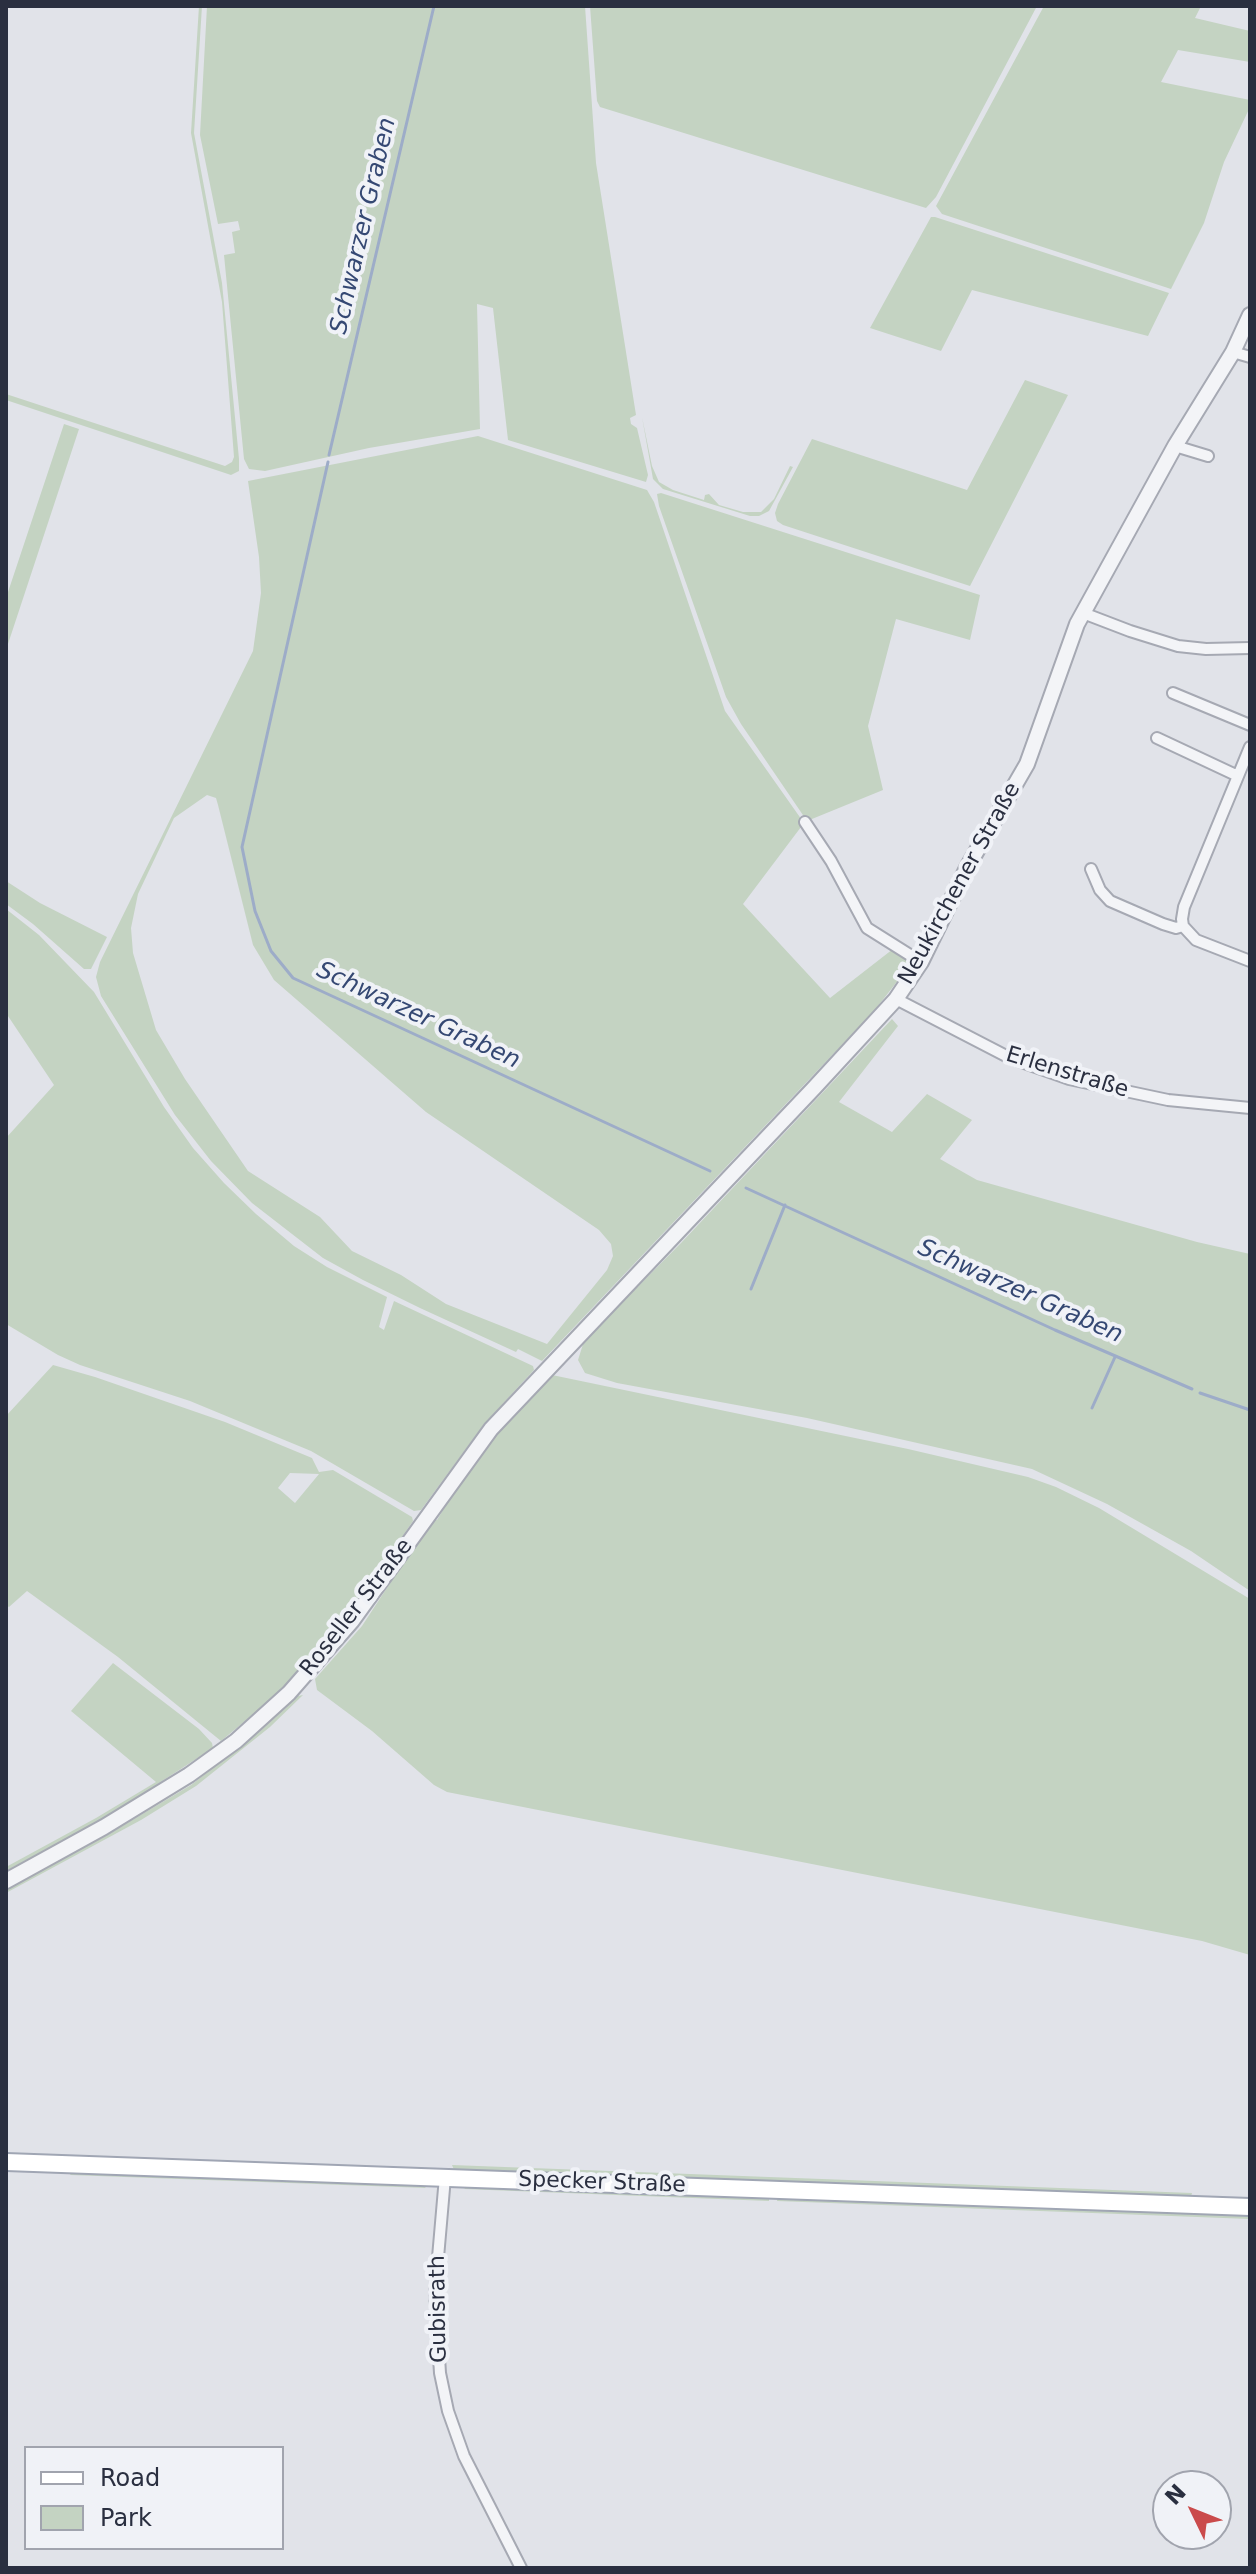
<!DOCTYPE html>
<meta charset="utf-8">
<style>
body{margin:0}
#map{position:relative;width:1256px;height:2574px;overflow:hidden;background:#e1e3e9;font-family:"DejaVu Sans",sans-serif}
canvas{display:block}
.frame{position:absolute;inset:0;border:8px solid #2a2f40;pointer-events:none}
.legend{position:absolute;left:24px;top:2446px;width:260px;height:104px;box-sizing:border-box;background:#f0f2f7;border:2px solid #a1a4ae;margin:0;padding:10px 14px;list-style:none;font-size:24px;color:#2a2f40}
.legend li{display:flex;align-items:center;gap:16px;height:40px}
.legend b{width:40px;border:2px solid #a1a4ae}
.north{position:absolute;left:1152px;top:2470px;width:80px;height:80px;box-sizing:border-box;background:#f0f2f7;border:2px solid #a1a4ae;border-radius:50%;rotate:313deg;font-size:22px;font-weight:700;line-height:32px;text-align:center;color:#2a2f40}
.north::after{content:'';display:block;margin:auto;width:28px;height:36px;background:#ca4a4b;clip-path:polygon(50% 0,100% 100%,50% 72%,0 100%)}
</style>
<div id="map">
<canvas width="1256" height="2574"></canvas>
<div class="frame"></div>
<ul class="legend">
<li><b style="height:10px;background:#fff"></b>Road</li>
<li><b style="height:22px;background:#c4d3c2"></b>Park</li>
</ul>
<div class="north">N</div>
</div>
<script>
const context = document.querySelector('canvas').getContext('2d');
context.lineJoin = 'round';
function fill(path, color) {
  context.fillStyle = color;
  context.fill(path, 'evenodd');
}
function toPath(rows) {
  const path = new Path2D();
  for (const r of rows) {
    path.moveTo(r[0], r[1]);
    for (let i = 2; i < r.length; i += 2) path.lineTo(r[i], r[i + 1]);
  }
  return path;
}
function trace(path, color, width, dash) {
  context.strokeStyle = color;
  context.lineWidth = width;
  context.lineCap = dash ? 'butt' : 'round';
  context.setLineDash(dash || []);
  context.stroke(path);
}
function drawText(font, color, halo, rows, align = 'center') {
  context.font = font + ' "DejaVu Sans",sans-serif';
  context.lineWidth = 8;
  context.setLineDash([]);
  context.textBaseline = 'middle';
  context.strokeStyle = halo;
  context.fillStyle = color;
  for (const [text, x, y, turn = 0] of rows) {
    context.save();
    context.translate(x, y);
    context.rotate((+turn || 0) * Math.PI / 180);
    context.textAlign = isNaN(turn) ? turn : align;
    if (halo) context.strokeText(text, 0, 0);
    context.fillText(text, 0, 0);
    context.restore();
  }
}
fill(toPath([
 [199,6,202,6,194,133,222,283,239,459,239,471,231,475,6,400,6,394,225,466,232,462,234,457,222,302,191,133],
 [207,6,585,6,596,163,636,415,630,418,631,424,637,428,648,475,646,482,508,440,493,308,477,304,480,429,369,448,265,471,249,469,244,459,224,255,235,253,232,232,240,230,238,221,218,224,200,135],
 [590,6,1037,6,936,197,926,208,600,107,597,101],
 [1044,6,1201,6,1195,18,1250,31,1250,62,1178,50,1161,82,1250,100,1250,107,1224,162,1204,223,1171,289,942,214,936,206],
 [931,217,935,217,1169,293,1148,336,972,290,941,351,870,328],
 [1025,380,1068,395,970,586,783,525,777,521,775,513,778,504,812,439,967,490],
 [642,417,652,466,659,482,673,490,704,500,705,495,709,494,719,505,743,512,761,512,774,499,790,466,793,467,769,511,759,516,750,516,663,489,653,479],
 [64,424,79,429,6,650,6,598],
 [478,436,647,490,654,502,725,711,804,823,743,904,830,998,893,949,904,956,910,965,874,1011,542,1361,518,1349,516,1352,420,1308,363,1280,323,1258,252,1203,211,1161,175,1115,101,996,96,977,100,962,253,651,261,593,259,557,248,481],
 [207,795,216,798,218,805,253,945,274,980,426,1112,599,1230,611,1244,613,1256,607,1270,547,1344,446,1304,401,1275,352,1251,320,1217,248,1171,185,1079,156,1030,133,953,131,928,138,894,174,818],
 [661,493,980,595,970,640,896,619,868,726,883,790,807,821,741,724,726,697,659,506,657,494],
 [6,881,40,903,107,937,91,969,84,969,33,924,6,904],
 [6,909,39,935,94,992,164,1107,193,1148,224,1183,256,1214,294,1246,327,1267,387,1297,379,1327,384,1330,394,1301,533,1366,534,1370,485,1423,421,1510,414,1511,311,1451,190,1401,80,1365,58,1355,6,1324,6,1138,54,1085,6,1013],
 [892,1019,898,1026,839,1102,892,1132,927,1094,972,1120,940,1159,977,1180,1197,1242,1250,1254,1250,1591,1191,1551,1107,1504,1032,1469,807,1418,617,1383,585,1373,578,1360,584,1341,681,1243],
 [53,1365,95,1377,225,1422,312,1458,319,1472,333,1470,412,1517,413,1521,366,1590,310,1659,274,1697,221,1741,118,1657,27,1591,9,1607,6,1605,6,1416],
 [290,1473,319,1474,295,1503,278,1488],
 [552,1375,908,1449,1028,1477,1056,1487,1099,1508,1250,1599,1250,1955,1202,1941,447,1792,434,1785,372,1731,317,1690,315,1679,362,1626,432,1519,437,1520,452,1495,496,1435],
 [113,1663,199,1729,212,1743,213,1748,116,1811,6,1871,6,1867,96,1818,156,1782,71,1711],
 [303,1695,270,1727,196,1786,141,1820,6,1893,6,1889,102,1838,191,1785,261,1730,298,1696],
 [452,2165,1192,2193,1191,2197,455,2172],
 [76,2167,419,2182,426,2188,70,2175],
 [472,2183,769,2198,769,2201,464,2189],
 [778,2194,1250,2212,1250,2219,777,2201]
]), '#c4d3c2');
trace(toPath([
 [329,455,434,6],
 [328,462,242,847,255,911,271,951,293,978,710,1171],
 [746,1188,1055,1330,1192,1389],
 [751,1289,785,1205],
 [1200,1393,1250,1410],
 [1092,1408,1115,1357]
]), '#9dacc8', 3);
const minor = toPath([
 [1233,352,1250,357],
 [1175,446,1208,456],
 [1083,613,1130,631,1178,646,1206,649,1250,648],
 [1173,693,1250,725],
 [1157,738,1238,776],
 [1250,747,1184,907,1182,919,1183,926,1196,940,1250,961],
 [805,822,831,861,867,928,921,962],
 [1091,869,1100,890,1110,901,1163,924,1176,928,1183,926],
 [896,999,1010,1058,1069,1079,1168,1100,1250,1108],
 [445,2177,435,2292,440,2373,448,2411,464,2456,521,2568]
]);
const tertiary = toPath([
 [6,1881,104,1827,189,1775,236,1741,289,1693,352,1621,491,1429,814,1088,896,999,921,962,968,866,1027,764,1077,624,1175,446,1233,352,1250,315]
]);
const primary = toPath([
 [6,2162,1250,2207]
]);
trace(minor, '#a6a9b3', 14);
trace(tertiary, '#a6a9b3', 18);
trace(primary, '#a0a6b4', 20);
trace(minor, '#f3f4f7', 10);
trace(tertiary, '#f3f4f7', 14);
trace(primary, '#fff', 16);
drawText('22px', '#2a2f40', '#f0f2f7', [
 ["Neukirchener Straße",960,884,-61],
 ["Erlenstraße",1067,1073,17],
 ["Roseller Straße",357,1608,-52],
 ["Specker Straße",602,2183,2],
 ["Gubisrath",439,2309,-91]
]);
drawText('italic 24px', '#354873', '#f0f2f7', [
 ["Schwarzer Graben",364,226,-77],
 ["Schwarzer Graben",418,1016,25],
 ["Schwarzer Graben",1020,1292,24]
]);
</script>
